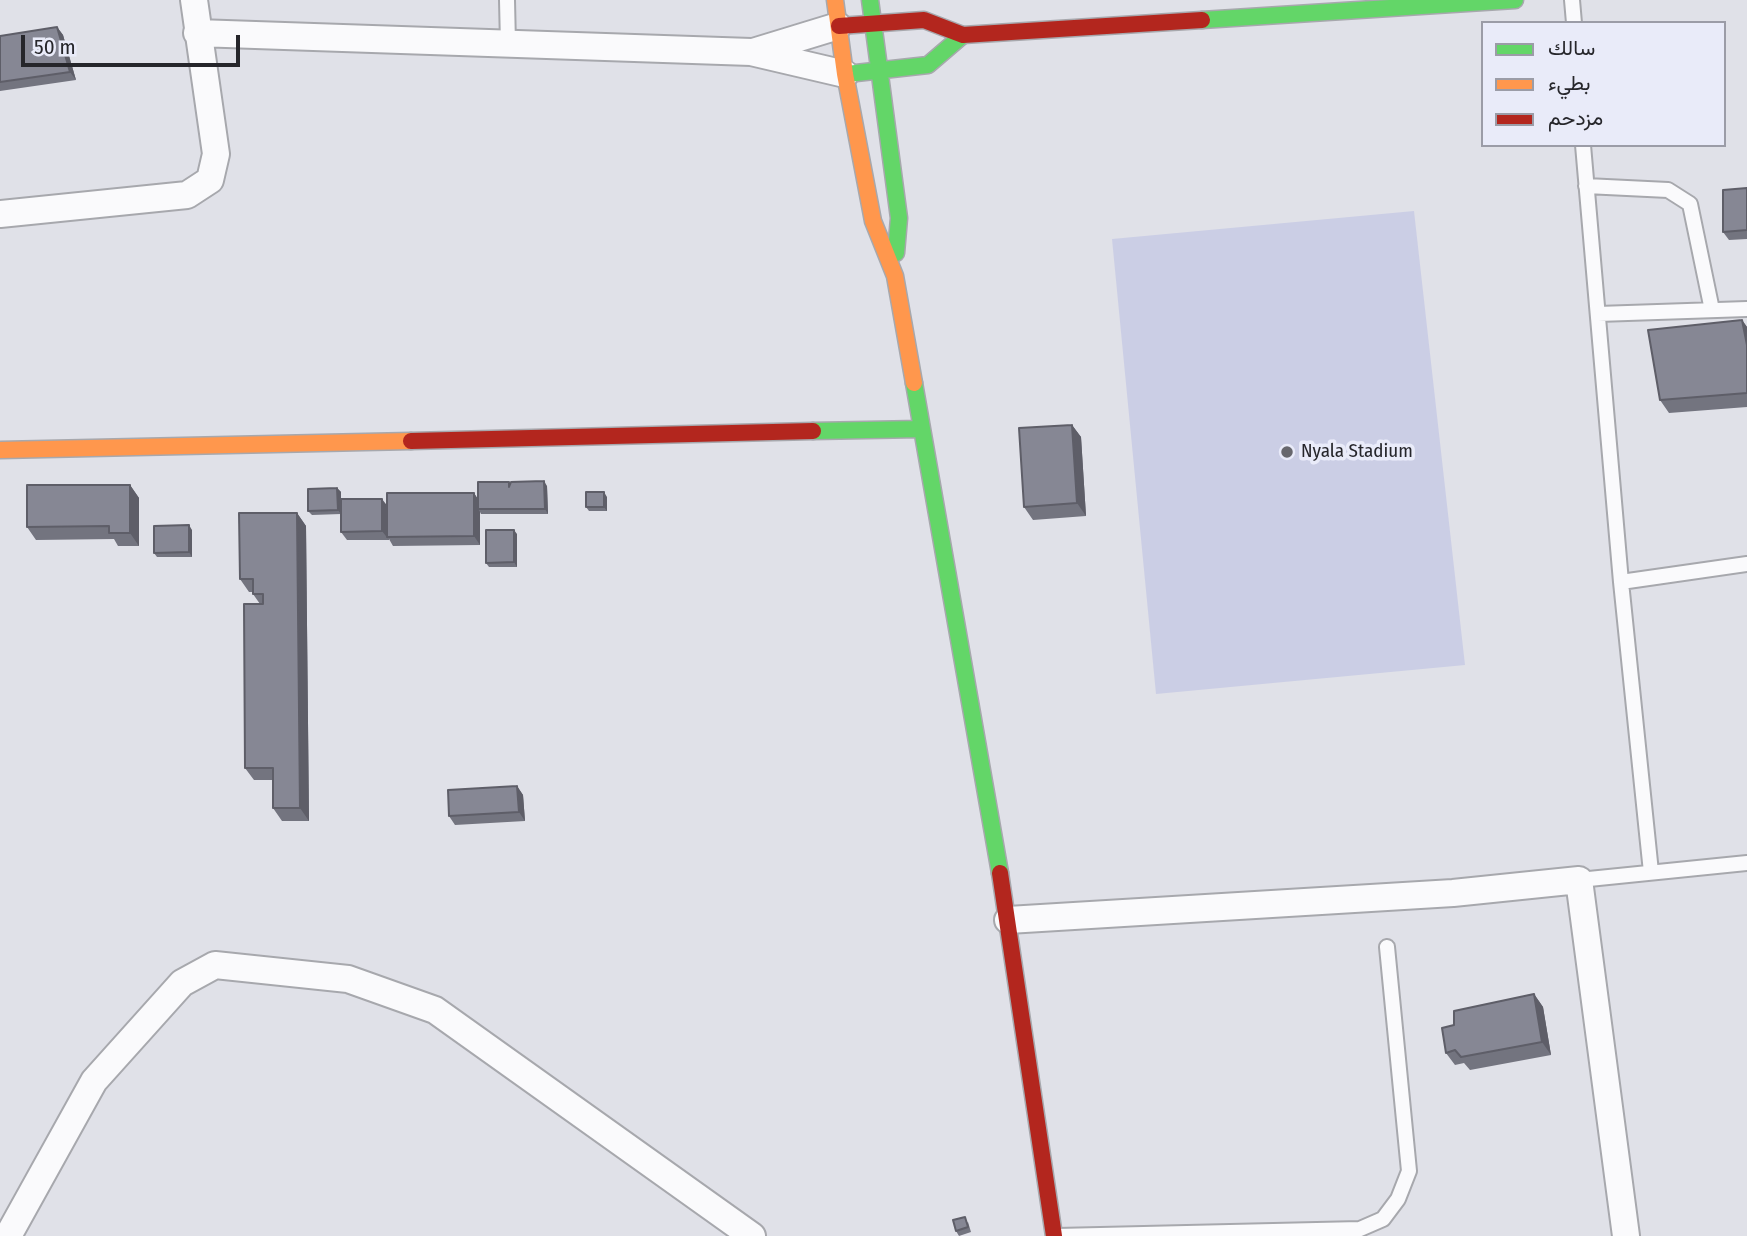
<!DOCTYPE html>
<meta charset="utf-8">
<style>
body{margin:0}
#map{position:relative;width:1747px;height:1236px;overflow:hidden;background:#e0e1e8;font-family:"Fira Sans Condensed",Vazirmatn,sans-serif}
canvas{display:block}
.legend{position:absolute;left:1481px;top:21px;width:245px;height:126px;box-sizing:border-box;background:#e9ebf9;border:2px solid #9b9ca7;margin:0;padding:9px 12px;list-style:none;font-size:21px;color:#26262b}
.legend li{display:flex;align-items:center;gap:14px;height:35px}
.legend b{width:35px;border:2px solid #9b9ca7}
.scale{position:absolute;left:21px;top:35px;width:219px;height:32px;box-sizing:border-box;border:4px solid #26262b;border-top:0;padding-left:9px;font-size:21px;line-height:24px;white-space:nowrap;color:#26262b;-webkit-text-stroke:5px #e9ebf9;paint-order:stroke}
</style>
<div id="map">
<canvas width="1747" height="1236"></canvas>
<ul class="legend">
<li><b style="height:9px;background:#63d668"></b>سالك</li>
<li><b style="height:9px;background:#ff974d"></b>بطيء</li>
<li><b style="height:9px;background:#b3261e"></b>مزدحم</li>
</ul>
<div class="scale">50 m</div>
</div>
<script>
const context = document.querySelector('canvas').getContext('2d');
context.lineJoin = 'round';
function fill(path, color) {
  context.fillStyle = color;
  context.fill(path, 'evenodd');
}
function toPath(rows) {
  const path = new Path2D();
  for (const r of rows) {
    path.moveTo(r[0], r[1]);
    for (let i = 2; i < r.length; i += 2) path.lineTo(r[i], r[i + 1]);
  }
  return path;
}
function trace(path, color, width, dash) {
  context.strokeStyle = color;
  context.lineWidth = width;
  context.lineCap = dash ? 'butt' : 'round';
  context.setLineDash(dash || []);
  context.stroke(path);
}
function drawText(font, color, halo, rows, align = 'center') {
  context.font = font + ' "Fira Sans Condensed",sans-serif';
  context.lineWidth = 7;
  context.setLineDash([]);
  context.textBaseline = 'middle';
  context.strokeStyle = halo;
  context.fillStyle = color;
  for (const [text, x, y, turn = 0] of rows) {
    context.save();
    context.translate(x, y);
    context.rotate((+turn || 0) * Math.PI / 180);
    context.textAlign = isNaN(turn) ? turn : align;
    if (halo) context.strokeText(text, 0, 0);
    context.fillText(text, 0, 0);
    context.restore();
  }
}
fill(toPath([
 [1414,211,1465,665,1156,694,1112,239]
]), '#cbcee5');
const lane = toPath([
 [507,0,508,44],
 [1572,0,1574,23],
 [1583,145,1621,582,1651,872],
 [1586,186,1668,190,1690,204,1712,310],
 [1598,314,1747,309],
 [1621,582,1747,564],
 [1579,880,1747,863],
 [1057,1236,1360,1229,1383,1219,1398,1199,1409,1171,1387,947]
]);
const street = toPath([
 [197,33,751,52,845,74],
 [753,52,838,26],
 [0,214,187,195,210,180,216,154,194,0],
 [1008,920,1453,893,1579,880,1626,1236],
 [8,1236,94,1081,182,983,215,965,348,979,435,1010,752,1236]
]);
const fast = toPath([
 [870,0,899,218,896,253],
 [1202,20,1515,0],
 [847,74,928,65,963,35],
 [914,383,1000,873],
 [813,431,920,429]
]);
const slow = toPath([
 [835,0,845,74,873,221,895,276,914,383],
 [0,450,411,441]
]);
const jam = toPath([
 [839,26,924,20,963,35,1202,20],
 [411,441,813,431],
 [1000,873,1054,1236]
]);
trace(lane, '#a7a8ad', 18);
trace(street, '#a7a8ad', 30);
trace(fast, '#a7a8ad', 19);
trace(slow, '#a7a8ad', 19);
trace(jam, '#a7a8ad', 19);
trace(lane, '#fafafc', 14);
trace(street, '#fafafc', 26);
trace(fast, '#63d668', 16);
trace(slow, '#ff974d', 16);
trace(jam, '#b3261e', 16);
fill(toPath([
 [57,27,63,35,76,80,0,91,0,36],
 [1747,188,1747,239,1729,240,1723,232],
 [1742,320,1747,327,1747,407,1669,413,1660,400],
 [1072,425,1081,437,1086,516,1033,520,1024,507],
 [509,482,510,484,547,486,548,514,481,514,480,512,480,545,393,546,389,539,389,540,347,540,341,532,341,514,312,515,308,511,337,488,341,492,341,499,387,505,474,493,478,500],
 [130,485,139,498,139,546,118,546,114,539,36,540,27,527],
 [607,497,607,511,589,511,586,507],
 [297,513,306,526,309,821,282,821,273,808,273,780,254,780,245,768,260,604,253,594,253,592,249,592,240,579],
 [192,530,192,557,157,557,154,553],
 [517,534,517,567,489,567,486,563],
 [517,786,523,795,525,821,455,825,449,816],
 [1534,994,1543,1007,1551,1055,1470,1070,1464,1063,1455,1065,1446,1053,1454,1025],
 [968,1222,971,1232,959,1236,956,1231]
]), '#73747f');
fill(toPath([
 [57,27,63,35,76,80,70,72],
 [1742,320,1747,327,1747,345],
 [1072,425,1081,437,1086,516,1077,503],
 [544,481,547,486,548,514,545,509],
 [130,485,139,498,139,546,130,533],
 [337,488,341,492,341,514,338,510],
 [604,492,607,497,607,511,604,507],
 [474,493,480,502,478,509,480,512,480,545,474,536],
 [382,499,389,508,387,537,389,540,382,531],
 [297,513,306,526,309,821,300,808],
 [189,525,192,530,192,557,189,552],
 [514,530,517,534,517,567,514,562],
 [517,786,523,795,525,821,519,812],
 [1534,994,1543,1007,1551,1055,1542,1042]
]), '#5e5e68');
const building = toPath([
 [57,27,70,72,0,82,0,36,57,27],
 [1747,188,1747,230,1723,232,1723,190,1747,188],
 [1742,320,1747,345,1747,393,1660,400,1648,330,1742,320],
 [1072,425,1077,503,1024,507,1019,428,1072,425],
 [544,481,545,509,478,509,478,482,509,482,509,487,511,482,544,481],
 [27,485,130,485,130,533,109,533,109,526,27,527,27,485],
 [337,488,338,510,308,511,308,489,337,488],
 [586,492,604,492,604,507,586,507,586,492],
 [387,493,474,493,474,536,387,537,387,493],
 [341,499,382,499,382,531,341,532,341,499],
 [239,513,297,513,300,808,273,808,273,768,245,768,244,604,263,604,263,594,253,594,253,579,240,579,239,513],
 [189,525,189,552,154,553,154,526,189,525],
 [486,530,514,530,514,562,486,563,486,530],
 [517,786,519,812,449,816,448,790,517,786],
 [1534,994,1542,1042,1461,1057,1455,1050,1446,1053,1442,1028,1454,1025,1454,1011,1534,994],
 [965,1217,968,1227,956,1231,953,1220,965,1217]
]);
fill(building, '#868794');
trace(building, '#5e5e68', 2);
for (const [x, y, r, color] of [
 [1287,452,7,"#67676d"]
]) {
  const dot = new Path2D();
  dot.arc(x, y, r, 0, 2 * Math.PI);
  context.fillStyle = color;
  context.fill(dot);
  trace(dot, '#e9ebf9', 2.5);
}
drawText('19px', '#26262b', '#e9ebf9', [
 ["Nyala Stadium",1301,452]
], 'left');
</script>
